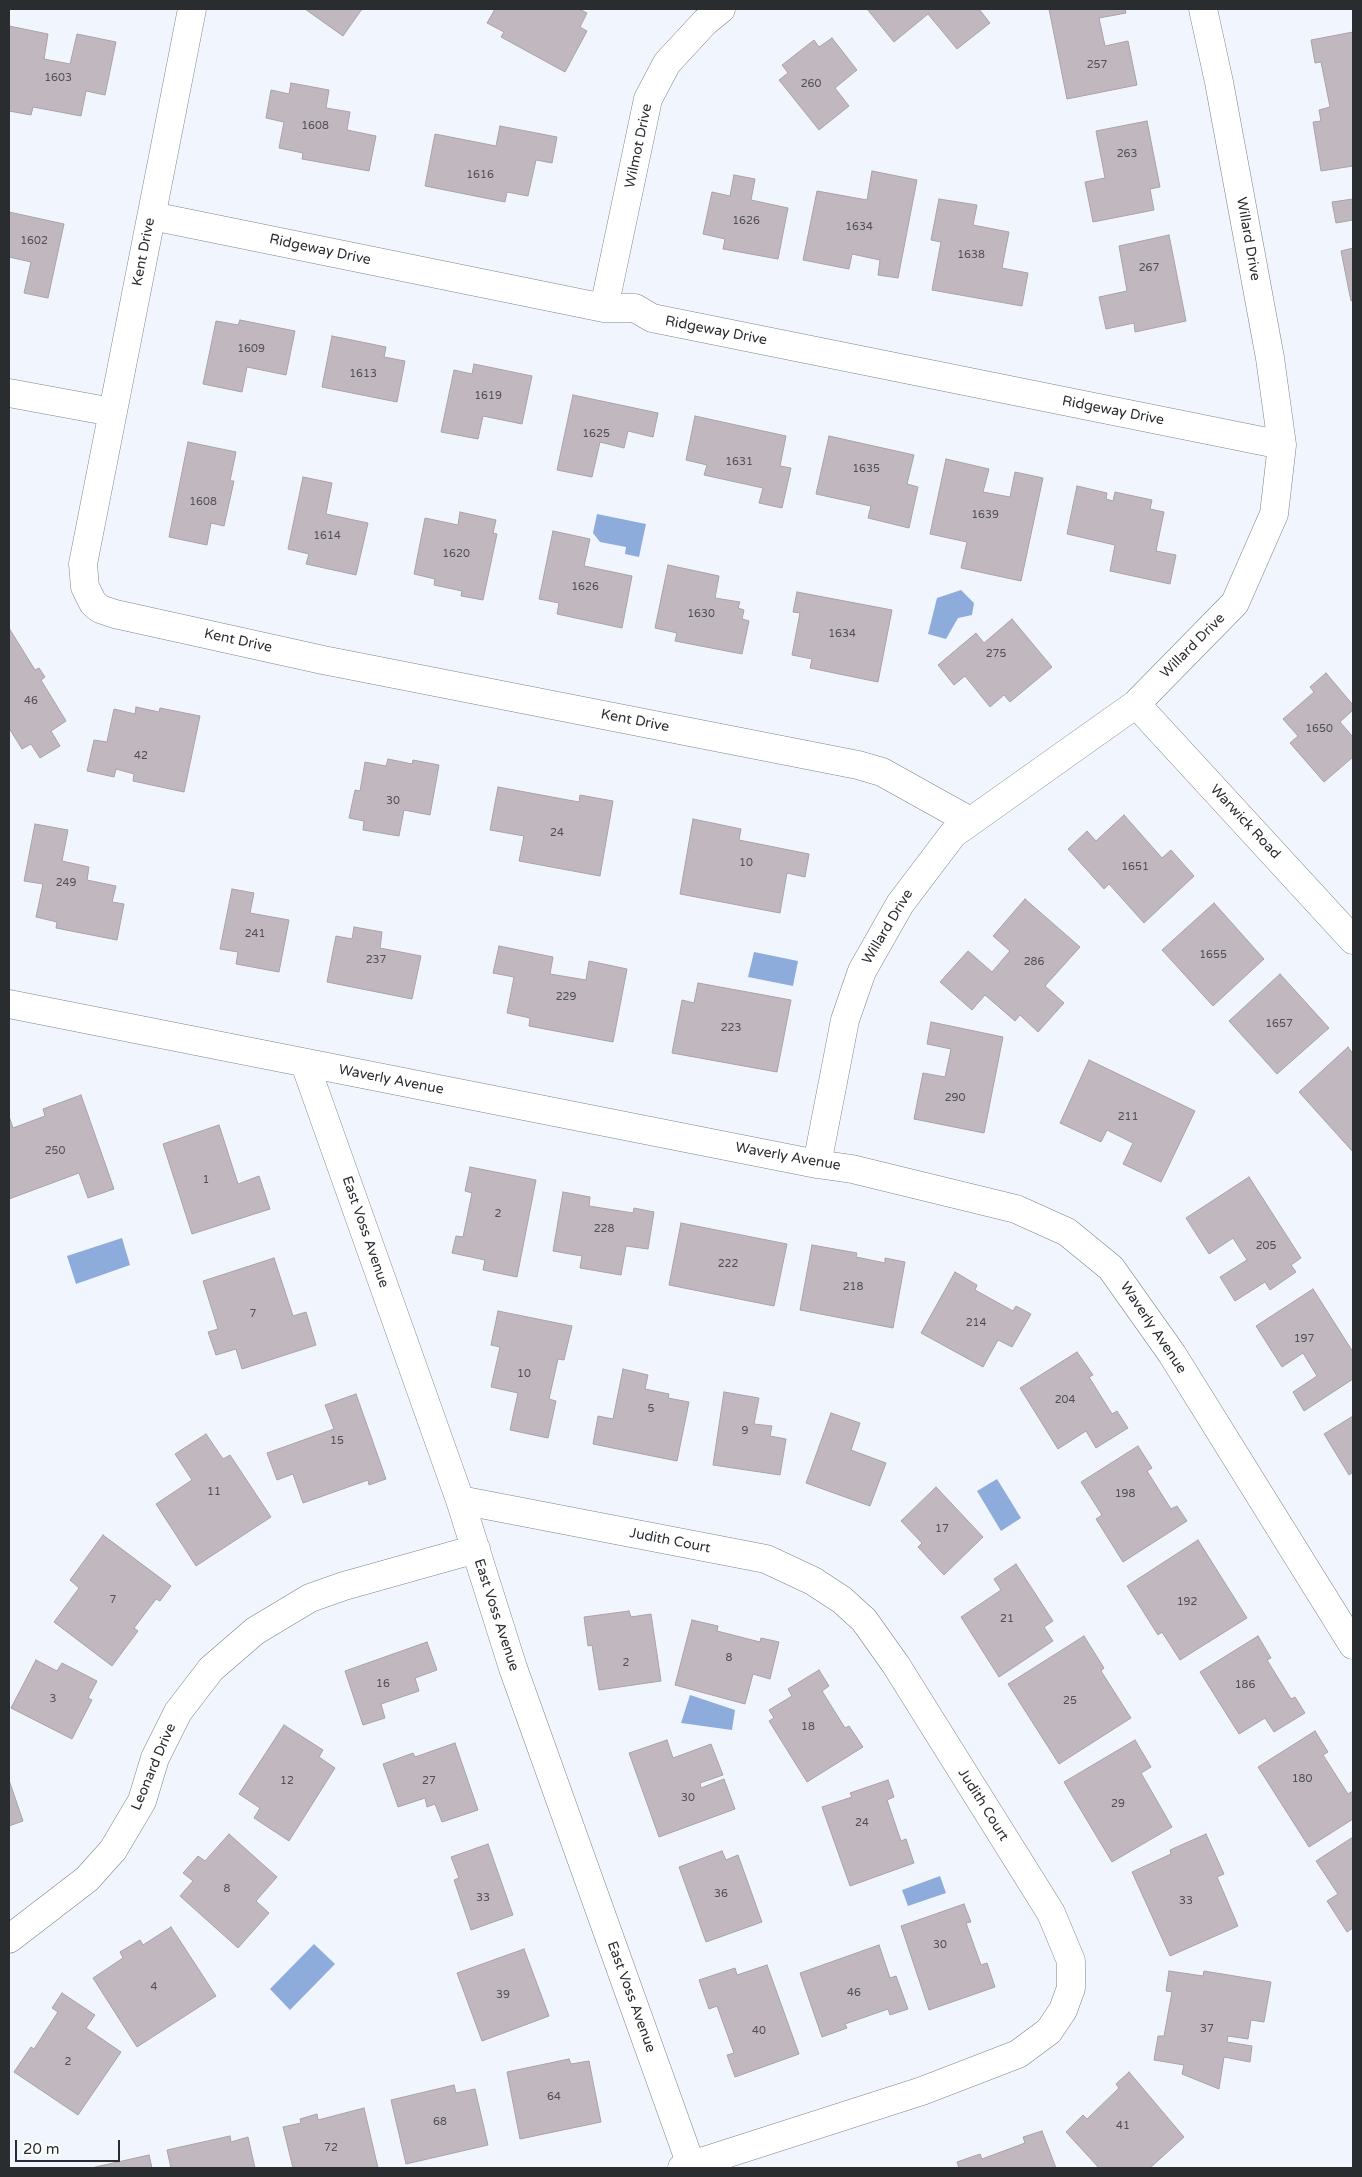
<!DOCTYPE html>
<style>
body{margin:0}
#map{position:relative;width:1362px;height:2177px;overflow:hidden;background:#f1f6fe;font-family:"Varela Round",sans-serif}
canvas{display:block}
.frame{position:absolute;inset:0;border:10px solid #2a2d30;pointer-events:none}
.scale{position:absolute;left:15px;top:2140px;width:105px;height:22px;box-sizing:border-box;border:2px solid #2a2d30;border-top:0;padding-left:6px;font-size:15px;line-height:18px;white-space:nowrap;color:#2a2d30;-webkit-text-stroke:4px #fff;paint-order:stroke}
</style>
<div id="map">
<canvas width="1362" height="2177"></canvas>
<div class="frame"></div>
<div class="scale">20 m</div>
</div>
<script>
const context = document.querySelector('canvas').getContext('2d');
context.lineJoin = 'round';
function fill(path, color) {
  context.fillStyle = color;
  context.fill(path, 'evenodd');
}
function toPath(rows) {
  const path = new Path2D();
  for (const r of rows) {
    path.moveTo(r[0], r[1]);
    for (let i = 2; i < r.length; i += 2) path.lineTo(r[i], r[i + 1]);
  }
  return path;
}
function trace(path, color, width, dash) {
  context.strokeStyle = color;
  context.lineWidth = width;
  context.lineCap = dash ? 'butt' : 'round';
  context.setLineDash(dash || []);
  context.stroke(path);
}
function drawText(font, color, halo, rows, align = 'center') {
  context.font = font + ' "Varela Round",sans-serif';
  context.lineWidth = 4;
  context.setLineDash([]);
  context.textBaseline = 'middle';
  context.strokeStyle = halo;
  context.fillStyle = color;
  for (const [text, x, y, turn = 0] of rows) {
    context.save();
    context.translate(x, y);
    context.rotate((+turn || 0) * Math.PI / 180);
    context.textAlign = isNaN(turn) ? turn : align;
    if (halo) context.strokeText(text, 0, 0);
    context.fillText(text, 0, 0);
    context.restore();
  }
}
fill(toPath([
 [597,514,646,524,639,557,625,554,626,547,600,542,593,533],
 [961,590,974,603,972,615,958,618,946,639,928,634,937,598],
 [754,952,798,961,793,986,748,977],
 [122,1238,130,1265,76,1284,67,1256],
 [997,1479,1021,1518,1001,1531,977,1491],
 [690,1695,735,1710,732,1730,681,1723],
 [940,1876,946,1893,908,1906,902,1890],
 [314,1944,335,1964,290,2010,270,1989]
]), '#8dabdb');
const building = toPath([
 [305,9,362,9,343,36,305,9],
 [495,9,579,9,587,13,580,27,587,31,565,72,501,37,504,32,487,23,495,9],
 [867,9,979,9,990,23,957,49,928,14,894,42,867,9],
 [1049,9,1125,9,1126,13,1099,18,1105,46,1128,41,1137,85,1067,99,1049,9],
 [9,26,48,34,44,59,70,64,77,34,116,42,105,95,86,91,81,116,33,107,31,115,9,111,9,26],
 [1353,32,1353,166,1321,171,1313,122,1321,121,1319,110,1330,107,1321,62,1315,63,1311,40,1353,32],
 [832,38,857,70,835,88,849,106,819,130,779,80,788,73,782,65,814,40,819,47,832,38],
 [291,83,329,90,326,108,350,112,347,130,376,136,369,171,302,159,303,153,279,148,284,122,266,118,271,90,289,94,291,83],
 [1147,121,1160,187,1150,189,1154,210,1093,222,1085,182,1105,178,1096,131,1147,121],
 [500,126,557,137,552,163,536,160,528,196,507,192,505,202,425,186,435,134,496,146,500,126],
 [872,171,917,180,898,278,878,275,880,260,852,254,849,269,803,260,817,191,867,200,872,171],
 [734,175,755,179,751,200,788,208,778,259,723,249,725,239,703,234,712,192,730,196,734,175],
 [939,199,977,205,973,225,1009,232,1002,268,1028,273,1022,306,932,290,941,242,931,240,939,199],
 [1353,199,1353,220,1336,223,1332,202,1353,199],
 [9,212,64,224,48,298,24,293,31,262,9,257,9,212],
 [1169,235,1186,321,1135,332,1134,323,1106,329,1099,297,1127,291,1119,246,1169,235],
 [1353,248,1353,300,1351,301,1341,251,1353,248],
 [240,320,295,331,286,375,247,367,242,392,203,384,216,321,238,325,240,320],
 [332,336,386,347,384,357,405,361,397,402,322,387,332,336],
 [474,364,532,376,522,424,483,416,478,439,441,432,454,370,472,374,474,364],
 [573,395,658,413,653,437,628,431,624,448,600,442,592,477,557,470,573,395],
 [695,416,786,436,780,466,791,468,782,508,759,503,763,488,704,475,707,465,686,460,695,416],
 [829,436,914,455,907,484,918,487,909,528,868,518,871,506,816,494,829,436],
 [188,442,236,452,230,481,234,481,224,526,211,523,207,545,169,537,188,442],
 [946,459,989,469,983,492,1010,497,1015,472,1043,478,1021,581,961,568,967,542,930,534,946,459],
 [303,477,332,483,326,514,368,523,356,575,306,564,309,554,288,549,303,477],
 [1077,486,1107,493,1106,499,1113,501,1115,492,1152,500,1150,509,1164,512,1156,551,1176,555,1170,584,1110,571,1115,545,1067,534,1077,486],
 [460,512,496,520,493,533,497,534,483,600,461,596,462,591,434,585,435,579,414,574,425,518,458,525,460,512],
 [553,531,590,539,584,566,632,576,622,628,557,614,559,603,539,599,553,531],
 [668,565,719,576,715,598,740,602,738,608,744,610,742,619,749,621,742,654,675,641,677,633,655,628,668,565],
 [797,592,892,610,878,682,810,668,812,659,792,655,800,613,793,612,797,592],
 [1012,619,1052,667,1010,702,1004,695,990,707,965,676,954,685,938,665,976,633,984,643,1012,619],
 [9,628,35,670,39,668,45,677,41,680,66,721,51,731,60,746,40,758,31,744,22,749,9,728,9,628],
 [1326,673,1353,705,1353,710,1340,722,1353,737,1353,757,1324,782,1290,743,1298,736,1283,719,1314,692,1310,687,1326,673],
 [136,707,159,712,160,708,200,716,184,792,133,781,134,774,116,769,114,777,87,771,94,740,107,742,114,709,135,714,136,707],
 [388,759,412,764,413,760,439,765,430,815,404,810,399,836,363,830,364,821,349,818,355,790,360,791,365,762,386,766,388,759],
 [498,787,579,802,580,795,613,801,600,876,519,861,524,836,490,830,498,787],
 [1124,815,1162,858,1171,850,1194,876,1144,923,1109,884,1104,889,1068,849,1087,831,1096,841,1124,815],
 [693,819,741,829,739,840,809,854,805,877,787,873,780,913,680,894,693,819],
 [35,824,68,830,62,861,89,867,87,880,116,886,112,902,124,904,117,940,56,928,57,922,36,917,43,884,24,881,35,824],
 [232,889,254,893,250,913,289,920,279,972,236,964,238,952,220,949,232,889],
 [1025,899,1080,947,1045,986,1064,1003,1038,1032,1020,1015,1015,1021,985,995,972,1010,940,982,968,951,992,972,1010,951,993,936,1025,899],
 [1214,903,1264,959,1213,1006,1162,950,1214,903],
 [354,927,382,932,380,948,421,956,412,999,327,982,336,936,352,939,354,927],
 [499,946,553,957,550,974,586,980,589,961,627,969,613,1042,529,1026,530,1018,507,1013,514,977,493,973,499,946],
 [1280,974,1329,1028,1277,1074,1229,1021,1280,974],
 [698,983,791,1000,777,1072,672,1053,682,1000,694,1003,698,983],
 [931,1022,1003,1037,984,1133,914,1119,923,1073,945,1077,951,1049,927,1044,931,1022],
 [1348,1047,1353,1054,1353,1152,1299,1092,1348,1047],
 [1089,1060,1195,1111,1161,1182,1123,1164,1133,1143,1107,1130,1101,1142,1060,1123,1089,1060],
 [81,1095,114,1189,88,1198,79,1173,9,1199,9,1116,13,1128,45,1116,43,1109,81,1095],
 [219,1125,238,1184,259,1176,270,1209,192,1234,163,1144,219,1125],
 [470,1167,536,1180,517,1277,483,1270,485,1260,452,1253,456,1236,463,1237,472,1193,465,1191,470,1167],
 [1249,1177,1301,1258,1291,1265,1296,1272,1270,1290,1265,1282,1235,1301,1220,1277,1247,1260,1233,1238,1209,1254,1186,1218,1249,1177],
 [563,1192,590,1197,589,1206,633,1213,634,1208,654,1212,648,1249,626,1246,621,1275,580,1268,582,1256,553,1251,563,1192],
 [681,1223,787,1244,774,1306,669,1285,681,1223],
 [812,1245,857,1253,856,1257,885,1263,885,1258,905,1262,893,1328,800,1310,812,1245],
 [274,1258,293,1316,306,1312,316,1345,242,1369,236,1349,216,1355,208,1332,218,1329,203,1281,274,1258],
 [955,1272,977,1285,975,1290,1013,1311,1016,1306,1031,1314,1012,1347,998,1340,983,1367,921,1333,955,1272],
 [1313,1289,1353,1352,1353,1379,1304,1411,1293,1392,1317,1376,1303,1353,1282,1367,1256,1326,1313,1289],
 [498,1311,572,1326,564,1360,558,1359,549,1399,556,1401,548,1438,510,1430,518,1393,491,1387,500,1347,491,1345,498,1311],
 [1077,1352,1093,1375,1089,1377,1112,1414,1117,1411,1128,1428,1096,1448,1086,1431,1058,1449,1020,1388,1077,1352],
 [623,1369,648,1375,645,1389,669,1394,668,1398,689,1402,677,1461,593,1444,598,1416,613,1419,623,1369],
 [724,1392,759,1398,754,1424,772,1426,770,1436,786,1439,780,1475,713,1465,724,1392],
 [356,1394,386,1479,369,1485,368,1480,303,1503,293,1474,277,1480,267,1453,334,1429,325,1405,356,1394],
 [831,1413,860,1423,851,1450,886,1463,870,1506,806,1483,831,1413],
 [1353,1416,1353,1472,1349,1475,1324,1434,1353,1416],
 [206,1434,223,1459,230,1455,271,1517,196,1566,156,1504,192,1480,175,1454,206,1434],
 [1138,1446,1152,1468,1147,1471,1171,1509,1177,1506,1187,1521,1123,1562,1096,1519,1102,1515,1081,1482,1138,1446],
 [936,1487,983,1537,944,1575,918,1547,922,1543,901,1521,936,1487],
 [103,1535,171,1586,160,1601,156,1599,134,1628,138,1631,112,1666,54,1622,79,1588,70,1580,103,1535],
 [1198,1540,1247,1618,1180,1660,1162,1632,1158,1635,1127,1586,1198,1540],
 [1016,1564,1053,1621,1044,1627,1053,1641,999,1677,961,1617,1001,1590,994,1579,1016,1564],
 [629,1611,631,1617,651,1614,661,1681,599,1690,592,1645,588,1646,584,1617,629,1611],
 [692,1620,718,1626,717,1631,760,1642,761,1638,779,1642,770,1679,753,1674,745,1704,675,1685,692,1620],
 [1084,1636,1104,1668,1101,1671,1131,1718,1059,1764,1008,1684,1084,1636],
 [1258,1636,1271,1658,1267,1660,1291,1699,1295,1697,1305,1713,1274,1732,1265,1718,1239,1734,1200,1672,1258,1636],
 [427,1642,437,1670,415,1678,419,1691,381,1704,385,1718,363,1725,345,1671,427,1642],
 [36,1660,57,1671,62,1663,97,1681,88,1698,92,1700,72,1739,11,1708,36,1660],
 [819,1670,829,1686,822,1691,845,1728,849,1726,863,1747,807,1782,769,1721,774,1718,769,1710,792,1696,788,1689,819,1670],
 [284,1725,323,1750,319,1757,335,1768,289,1841,254,1818,260,1808,239,1794,284,1725],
 [1315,1731,1328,1752,1323,1755,1348,1794,1353,1791,1353,1819,1309,1847,1258,1767,1315,1731],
 [667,1740,673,1758,711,1744,723,1775,700,1783,701,1788,724,1779,735,1809,659,1837,629,1753,667,1740],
 [1135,1740,1151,1767,1141,1773,1172,1827,1112,1862,1064,1782,1135,1740],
 [455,1743,478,1810,442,1822,435,1804,427,1807,425,1798,398,1807,383,1764,413,1753,415,1757,455,1743],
 [9,1780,23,1821,9,1826,9,1780],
 [888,1780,894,1797,887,1800,901,1841,906,1839,914,1863,850,1886,822,1807,852,1797,850,1793,888,1780],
 [229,1834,277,1877,256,1901,269,1913,238,1948,180,1896,193,1881,183,1873,198,1856,205,1861,229,1834],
 [1206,1834,1224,1874,1217,1877,1238,1926,1170,1956,1132,1872,1171,1854,1170,1850,1206,1834],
 [1353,1837,1353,1928,1347,1932,1327,1901,1338,1894,1316,1861,1353,1837],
 [488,1844,513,1915,471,1930,454,1880,459,1878,451,1857,488,1844],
 [722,1851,726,1860,738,1855,762,1922,706,1942,679,1867,722,1851],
 [964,1904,971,1922,966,1923,981,1965,987,1963,995,1987,929,2010,901,1926,964,1904],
 [171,1927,216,1996,137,2047,93,1978,123,1958,120,1952,140,1940,143,1945,171,1927],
 [879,1945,890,1978,896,1976,908,2009,890,2015,888,2009,845,2024,847,2028,822,2037,800,1973,879,1945],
 [524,1949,549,2016,482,2041,457,1973,524,1949],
 [767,1965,799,2054,735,2077,727,2055,734,2053,717,2006,709,2009,699,1980,735,1968,737,1975,767,1965],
 [1169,1971,1203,1976,1204,1971,1271,1982,1264,2022,1251,2020,1248,2039,1228,2036,1227,2042,1252,2046,1250,2062,1224,2057,1219,2089,1182,2074,1184,2065,1154,2060,1158,2036,1164,2036,1172,1992,1166,1991,1169,1971],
 [62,1993,95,2015,86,2028,121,2052,78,2115,14,2072,31,2047,34,2049,58,2012,52,2008,62,1993],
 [569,2059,571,2064,589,2061,601,2122,520,2139,507,2072,569,2059],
 [1129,2072,1184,2137,1150,2168,1099,2168,1066,2132,1083,2115,1087,2119,1119,2088,1116,2084,1129,2072],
 [454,2085,456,2093,475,2089,488,2145,406,2164,391,2100,454,2085],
 [364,2108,378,2168,293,2168,283,2127,301,2123,300,2119,317,2114,318,2120,364,2108],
 [1042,2131,1056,2168,959,2168,957,2162,980,2154,982,2159,1025,2143,1023,2137,1042,2131],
 [230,2136,231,2142,248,2137,255,2168,171,2168,167,2150,230,2136],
 [149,2155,152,2168,91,2168,149,2155]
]);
fill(building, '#c0b7bf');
trace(building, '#aaa1a9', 1);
const minor = toPath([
 [192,9,83,564,85,587,93,603,100,609,115,614,323,660,858,765,882,772,970,821],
 [152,216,604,308,635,308,652,318,1282,445],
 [604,308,648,99,667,63,705,22,721,9],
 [9,393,112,412],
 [1136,704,1353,940],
 [9,1004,817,1164,852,1169,1016,1209,1067,1232,1111,1268,1172,1354,1353,1645],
 [305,1064,460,1500,513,1668,691,2165],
 [817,1164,845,1020,862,971,900,904,953,834,1136,704,1235,603,1274,514,1282,445,1270,358,1219,82,1203,9],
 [460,1500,766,1559,813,1581,842,1600,864,1620,896,1665,1051,1913,1071,1961,1071,1988,1063,2010,1049,2031,1018,2054,922,2091,682,2168],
 [9,1939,87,1879,113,1850,142,1801,155,1758,178,1712,211,1669,255,1631,310,1598,344,1586,476,1549]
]);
trace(minor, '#7d838c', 29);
trace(minor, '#fff', 28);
drawText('11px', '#505054', null, [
 ["257",1097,65],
 ["1603",58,78],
 ["260",811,84],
 ["1608",315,126],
 ["263",1127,154],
 ["1616",480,175],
 ["1626",746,221],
 ["1634",859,227],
 ["1602",34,241],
 ["1638",971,255],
 ["267",1149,268],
 ["1609",251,349],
 ["1613",363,374],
 ["1619",488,396],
 ["1625",596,434],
 ["1631",739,462],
 ["1635",866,469],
 ["1608",203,502],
 ["1639",985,515],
 ["1614",327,536],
 ["1620",456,554],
 ["1626",585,587],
 ["1630",701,614],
 ["1634",842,634],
 ["275",996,654],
 ["46",31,701],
 ["1650",1319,729],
 ["42",141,756],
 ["30",393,801],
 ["24",557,833],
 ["10",746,863],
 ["1651",1135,867],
 ["249",66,883],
 ["241",255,934],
 ["1655",1213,955],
 ["237",376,960],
 ["286",1034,962],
 ["229",566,997],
 ["1657",1279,1024],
 ["223",731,1028],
 ["290",955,1098],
 ["211",1128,1117],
 ["250",55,1151],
 ["1",206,1180],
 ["2",498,1214],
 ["228",604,1229],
 ["205",1266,1246],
 ["222",728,1264],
 ["218",853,1287],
 ["7",253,1314],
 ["214",976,1323],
 ["197",1304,1339],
 ["10",524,1374],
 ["204",1065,1400],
 ["5",651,1409],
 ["9",745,1431],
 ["15",337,1441],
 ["11",214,1492],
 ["198",1125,1494],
 ["17",942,1529],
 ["7",113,1600],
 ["192",1187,1602],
 ["21",1007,1619],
 ["8",729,1658],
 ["2",626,1663],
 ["16",383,1684],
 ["186",1245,1685],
 ["3",53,1699],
 ["25",1070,1701],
 ["18",808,1727],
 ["180",1302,1779],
 ["12",287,1781],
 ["27",429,1781],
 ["30",688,1798],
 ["29",1118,1804],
 ["24",862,1823],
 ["8",227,1889],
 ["36",721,1894],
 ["33",483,1898],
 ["33",1186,1901],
 ["30",940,1945],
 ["4",154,1987],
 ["46",854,1993],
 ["39",503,1995],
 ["37",1207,2029],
 ["40",759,2031],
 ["2",68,2062],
 ["64",554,2097],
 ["68",440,2122],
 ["41",1123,2126],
 ["72",331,2148]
]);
drawText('14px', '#2a2d30', '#fff', [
 ["Wilmot Drive",639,146,-78],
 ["Willard Drive",1248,239,80],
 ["Ridgeway Drive",320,250,12],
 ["Kent Drive",144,252,-79],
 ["Ridgeway Drive",716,331,11],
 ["Ridgeway Drive",1113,411,11],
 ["Kent Drive",238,641,12],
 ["Willard Drive",1193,646,-45],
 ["Kent Drive",635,721,11],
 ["Warwick Road",1245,822,47],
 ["Willard Drive",888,927,-59],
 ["Waverly Avenue",391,1080,11],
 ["Waverly Avenue",788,1157,10],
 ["East Voss Avenue",365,1232,71],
 ["Waverly Avenue",1153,1328,56],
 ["Judith Court",670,1541,11],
 ["East Voss Avenue",496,1615,72],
 ["Leonard Drive",154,1767,-67],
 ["Judith Court",983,1805,58],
 ["East Voss Avenue",631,1997,70]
]);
</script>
